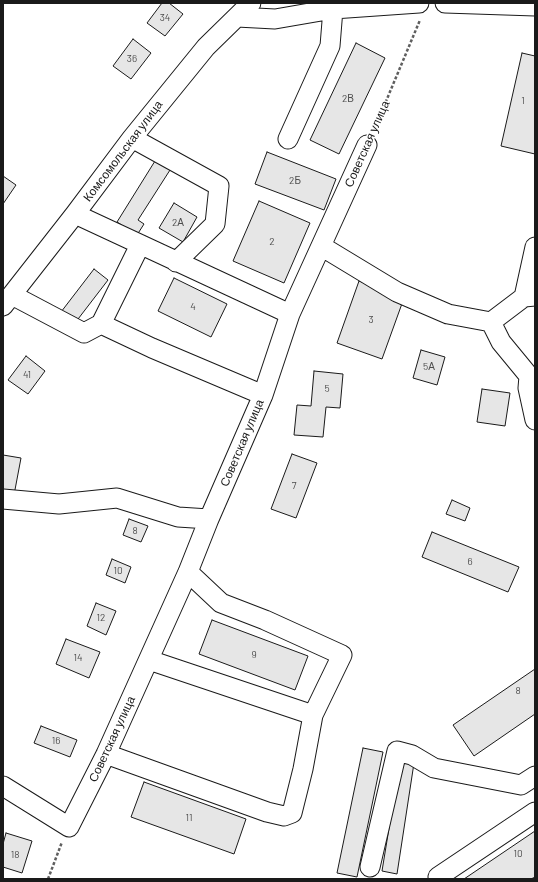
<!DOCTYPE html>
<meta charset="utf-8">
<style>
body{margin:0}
#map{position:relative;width:538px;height:882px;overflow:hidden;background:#fff;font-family:Barlow,sans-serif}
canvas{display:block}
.frame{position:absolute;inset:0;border:4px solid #1a1a1a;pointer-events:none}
</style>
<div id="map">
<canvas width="538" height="882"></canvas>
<div class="frame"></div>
</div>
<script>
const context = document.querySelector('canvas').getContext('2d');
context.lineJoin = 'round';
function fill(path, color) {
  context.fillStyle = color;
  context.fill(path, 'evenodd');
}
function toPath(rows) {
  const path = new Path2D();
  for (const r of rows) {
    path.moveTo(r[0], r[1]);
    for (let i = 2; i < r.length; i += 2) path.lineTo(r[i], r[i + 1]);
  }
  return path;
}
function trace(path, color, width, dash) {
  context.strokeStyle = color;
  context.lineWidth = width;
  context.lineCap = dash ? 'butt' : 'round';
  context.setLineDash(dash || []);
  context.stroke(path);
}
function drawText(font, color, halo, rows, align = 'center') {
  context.font = font + ' Barlow,sans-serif';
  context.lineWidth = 3;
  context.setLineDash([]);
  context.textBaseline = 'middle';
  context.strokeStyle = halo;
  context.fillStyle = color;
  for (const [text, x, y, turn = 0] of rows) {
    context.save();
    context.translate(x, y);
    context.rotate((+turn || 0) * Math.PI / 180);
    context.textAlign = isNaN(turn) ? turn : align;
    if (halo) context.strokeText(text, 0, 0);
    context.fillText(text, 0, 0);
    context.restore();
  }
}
const building = toPath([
 [162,3,169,3,183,14,165,36,147,23,162,3],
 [133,39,151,53,131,79,113,66,133,39],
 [356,43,385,58,339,154,310,140,356,43],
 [522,53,535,56,535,154,501,146,522,53],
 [267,152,336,179,324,210,255,184,267,152],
 [155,161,170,170,138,220,144,224,137,235,117,222,155,161],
 [3,176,16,185,3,204,3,176],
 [259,201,310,223,284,283,233,261,259,201],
 [174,203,197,217,183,242,159,228,174,203],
 [94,269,108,280,75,323,61,312,94,269],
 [174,278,227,304,211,337,158,311,174,278],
 [359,281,404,298,382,359,337,343,359,281],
 [421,350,445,357,437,385,413,378,421,350],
 [26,356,45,371,28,394,8,380,26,356],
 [314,371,343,374,340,408,326,407,323,437,294,435,297,405,311,406,314,371],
 [482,389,510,393,505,426,477,422,482,389],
 [292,454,317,463,296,518,271,509,292,454],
 [3,455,21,458,14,495,3,493,3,455],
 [452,500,470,508,465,521,446,514,452,500],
 [129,519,148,526,141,542,123,535,129,519],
 [432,532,519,567,508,592,422,557,432,532],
 [112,559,131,567,125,583,106,575,112,559],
 [96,603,116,611,106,635,87,626,96,603],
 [212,620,308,656,295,690,199,654,212,620],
 [66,639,100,652,89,678,56,664,66,639],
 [535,669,535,714,474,756,453,725,535,669],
 [41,726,77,740,70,757,34,743,41,726],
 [363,748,383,752,357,877,337,873,363,748],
 [400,761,414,763,397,874,382,871,400,761],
 [144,782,246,819,234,854,131,817,144,782],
 [535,831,535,877,531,879,464,879,535,831],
 [6,833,32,841,22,873,3,867,3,844,6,833]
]);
fill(building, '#e6e6e6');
trace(building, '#1a1a1a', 1);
const minor = toPath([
 [445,3,535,6],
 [237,17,275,19,333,9,419,3],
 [132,138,219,186,215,224,176,262],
 [288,139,330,46,333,9],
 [75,214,290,314],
 [321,246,397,292,448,314,491,322,524,297,535,296],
 [12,295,84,333,101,324,152,348,263,395],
 [524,297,535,247],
 [3,306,75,214,132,138,206,47,251,3],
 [491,322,501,342,529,376,528,388,535,420],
 [101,324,140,245],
 [3,499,59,504,117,498,178,517,209,519],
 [149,660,313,715],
 [106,754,267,812,284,816,292,813,303,769,313,715,342,655,265,620,221,603,188,572],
 [3,786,69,827,106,754,188,572,209,519,263,395,290,314,367,145],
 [370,867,397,751,412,755,434,768,521,785,535,776],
 [438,877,535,812]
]);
trace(minor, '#1a1a1a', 21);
trace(toPath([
 [374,130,420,20],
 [48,879,62,842]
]), '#5f5f5f', 2.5, [3, 2]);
trace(minor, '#fff', 19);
drawText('10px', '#4d4d4d', null, [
 ["34",165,18],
 ["36",132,59],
 ["2В",348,99],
 ["1",523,101],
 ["2Б",295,181],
 ["2А",178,223],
 ["2",272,242],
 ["4",193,307],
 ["3",371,320],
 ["5А",429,367],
 ["41",27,375],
 ["5",327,389],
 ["7",294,486],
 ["8",135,531],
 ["6",470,562],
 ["10",118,571],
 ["12",101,618],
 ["9",254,655],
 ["14",78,658],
 ["8",518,691],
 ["16",56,741],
 ["11",189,818],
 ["10",518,854],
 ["18",15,855]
]);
drawText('12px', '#1a1a1a', '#fff', [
 ["Советская улица",367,144,-66],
 ["Комсомольская улица",123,151,-53],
 ["Советская улица",242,443,-67],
 ["Советская улица",112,739,-65]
]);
</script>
